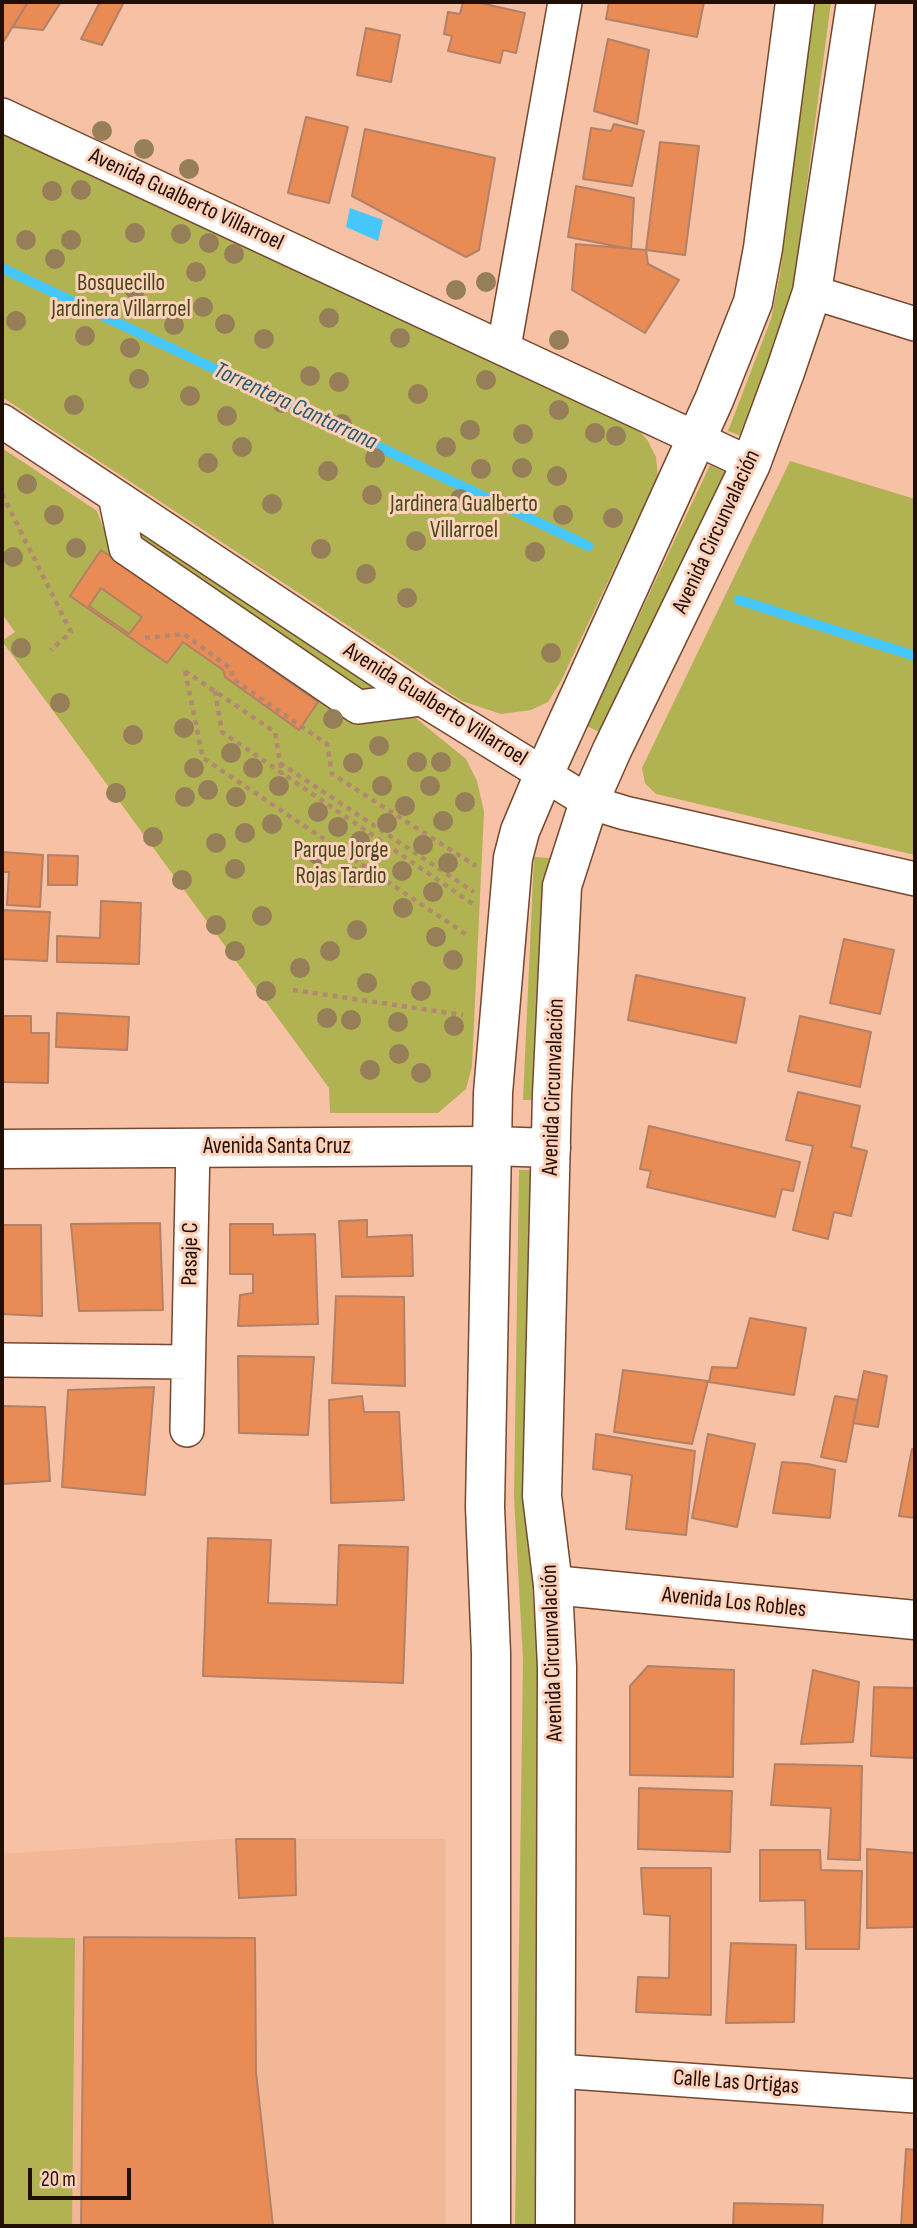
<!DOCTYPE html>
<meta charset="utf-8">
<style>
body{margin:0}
#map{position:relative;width:917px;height:2228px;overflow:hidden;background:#f7c1a5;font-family:"Sofia Sans Condensed",sans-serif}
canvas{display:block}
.frame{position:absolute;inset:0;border:4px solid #210f05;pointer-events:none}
.scale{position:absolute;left:28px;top:2168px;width:103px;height:32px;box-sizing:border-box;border:4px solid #210f05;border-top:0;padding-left:9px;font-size:21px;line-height:24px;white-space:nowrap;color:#210f05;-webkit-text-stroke:5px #fdd1ba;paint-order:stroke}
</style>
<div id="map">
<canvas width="917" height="2228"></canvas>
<div class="frame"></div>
<div class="scale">20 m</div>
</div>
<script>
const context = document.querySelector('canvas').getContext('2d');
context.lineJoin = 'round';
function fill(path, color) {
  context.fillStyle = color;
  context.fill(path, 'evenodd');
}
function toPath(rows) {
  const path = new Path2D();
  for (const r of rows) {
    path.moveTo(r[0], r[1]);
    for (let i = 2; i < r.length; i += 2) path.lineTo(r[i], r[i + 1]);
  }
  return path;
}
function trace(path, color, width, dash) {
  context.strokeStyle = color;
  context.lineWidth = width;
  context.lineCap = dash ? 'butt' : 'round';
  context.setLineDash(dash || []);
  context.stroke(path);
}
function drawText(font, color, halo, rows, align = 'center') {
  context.font = font + ' "Sofia Sans Condensed",sans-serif';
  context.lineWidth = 6;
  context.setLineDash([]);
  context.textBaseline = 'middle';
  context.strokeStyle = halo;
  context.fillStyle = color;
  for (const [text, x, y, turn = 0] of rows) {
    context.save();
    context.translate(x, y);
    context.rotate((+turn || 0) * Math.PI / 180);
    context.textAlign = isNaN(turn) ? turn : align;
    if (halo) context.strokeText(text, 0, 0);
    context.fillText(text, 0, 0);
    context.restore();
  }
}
fill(toPath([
 [224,1839,445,1839,445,2226,2,2226,2,1854]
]), '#f2b796');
fill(toPath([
 [815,2,831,2,794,282,785,324,741,436,728,431,771,319,780,274],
 [2,124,638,429,648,441,656,457,658,476,561,681,548,702,531,710,501,714,462,701,2,397],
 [2,448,97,511,112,552,359,724,412,715,466,759,477,781,484,812,472,1066,466,1089,438,1113,330,1113,329,1088,2,641,15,632,2,614],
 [790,461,915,499,915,855,656,794,645,783,642,768],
 [710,465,727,473,603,734,587,726],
 [133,525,379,690,360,693,136,540],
 [534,857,550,858,539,1100,523,1100],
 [519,1170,533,1170,528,1510,537,1665,539,2226,515,2226,523,1659,514,1497],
 [2,1937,75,1938,72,2226,2,2226]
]), '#b1b252');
fill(toPath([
 [350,208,383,220,378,241,346,227]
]), '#46c7fc');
trace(toPath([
 [2,268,588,546],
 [739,600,915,656]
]), '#46c7fc', 10);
const building = toPath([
 [2,2,28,2,2,44,2,2],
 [28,2,61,2,43,30,13,27,28,2],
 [100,2,124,2,102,45,81,39,100,2],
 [463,2,476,2,525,13,516,53,503,50,500,63,448,51,452,36,444,34,448,12,460,14,463,2],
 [609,2,704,2,697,37,606,19,609,2],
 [366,28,400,35,391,82,357,75,366,28],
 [608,39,649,50,637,124,594,111,608,39],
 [306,117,348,127,329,203,288,193,306,117],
 [614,124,644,131,632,186,583,179,591,128,611,131,614,124],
 [365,129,495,158,479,250,466,257,352,196,365,129],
 [660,142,699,146,685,255,646,250,660,142],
 [576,186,634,198,631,249,568,237,576,186],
 [576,244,646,250,648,264,679,280,645,333,572,290,576,244],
 [101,550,318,702,299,730,225,677,223,670,183,642,167,663,70,596,101,550],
 [101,588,142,617,129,634,89,606,101,588],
 [2,852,43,855,40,907,7,905,9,872,2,872,2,852],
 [48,855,78,856,77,885,48,885,48,855],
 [101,901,141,903,139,964,57,962,57,936,100,938,101,901],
 [2,910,50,912,47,961,2,959,2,910],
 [844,939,894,950,880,1014,830,1003,844,939],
 [636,975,745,998,736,1043,628,1020,636,975],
 [57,1013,129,1017,127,1050,56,1047,57,1013],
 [2,1016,31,1016,31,1033,49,1033,48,1083,2,1082,2,1016],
 [800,1016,871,1032,860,1087,788,1071,800,1016],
 [798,1092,860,1106,851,1147,867,1151,851,1216,834,1212,828,1239,793,1230,813,1146,786,1140,798,1092],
 [649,1126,800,1162,793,1191,782,1189,775,1217,647,1187,651,1171,640,1169,649,1126],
 [367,1220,367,1237,412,1235,413,1276,342,1277,339,1221,367,1220],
 [160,1223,163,1310,79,1311,71,1224,160,1223],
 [230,1224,273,1224,273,1235,315,1234,318,1324,238,1326,240,1295,253,1293,253,1274,230,1274,230,1224],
 [2,1225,41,1225,42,1316,2,1314,2,1225],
 [336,1296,404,1297,405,1386,332,1383,336,1296],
 [750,1318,806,1328,794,1395,709,1382,712,1367,737,1368,750,1318],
 [238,1356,314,1357,308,1435,239,1433,238,1356],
 [623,1370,708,1381,692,1444,614,1432,623,1370],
 [864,1371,887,1376,878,1427,853,1423,864,1371],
 [154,1387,145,1495,62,1487,68,1390,154,1387],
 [362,1396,364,1412,399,1412,404,1500,331,1503,329,1400,362,1396],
 [835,1396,858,1400,846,1462,821,1457,835,1396],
 [2,1406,45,1407,50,1481,2,1484,2,1406],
 [596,1434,695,1451,686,1535,626,1529,632,1475,593,1469,596,1434],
 [708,1434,755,1444,737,1527,692,1518,708,1434],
 [912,1449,915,1450,915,1518,899,1516,912,1449],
 [782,1462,808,1464,835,1470,830,1518,773,1513,782,1462],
 [208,1538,271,1540,268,1603,337,1605,339,1545,408,1547,403,1683,203,1676,208,1538],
 [648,1666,734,1670,733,1777,630,1775,630,1686,648,1666],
 [813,1670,859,1682,853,1742,801,1744,813,1670],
 [874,1687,915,1688,915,1758,871,1756,874,1687],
 [775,1764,862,1766,860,1860,828,1859,831,1808,771,1805,775,1764],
 [639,1788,732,1791,730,1852,638,1849,639,1788],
 [236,1839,295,1839,296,1895,239,1898,236,1839],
 [867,1849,915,1853,915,1927,867,1928,867,1849],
 [760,1850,820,1850,821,1870,862,1871,859,1949,806,1949,805,1900,760,1901,760,1850],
 [641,1868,711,1868,711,2015,636,2012,638,1977,669,1978,670,1916,644,1914,641,1868],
 [84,1937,255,1938,256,2072,273,2226,81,2226,84,1937],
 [731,1943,796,1945,794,2022,726,2023,731,1943],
 [906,2149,915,2150,915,2226,901,2226,906,2149],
 [734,2203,823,2205,822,2226,733,2226,734,2203]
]);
fill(building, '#e88b55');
trace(building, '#b38167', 2);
const minor = toPath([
 [2,115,751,464],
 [812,292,915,324],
 [504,347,565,2],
 [2,421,422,699,589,802,625,813,915,879],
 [115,496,126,548,358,707,422,699],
 [2,1360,188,1362],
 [187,1430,193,1147],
 [557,2071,915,2096]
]);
const major = toPath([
 [2,1149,492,1146,551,1148],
 [553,1585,915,1620]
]);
const highway = toPath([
 [491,2226,491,1653,485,1507,493,1093,513,858,520,831,544,774,714,400,753,302,763,248,795,2],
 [555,2226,557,1667,553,1585,542,1496,552,1095,562,886,589,802,612,750,751,464,785,372,812,292,856,2]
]);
trace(minor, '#75482f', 36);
trace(major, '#75482f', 41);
trace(highway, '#75482f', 41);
trace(toPath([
 [2,494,71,632,51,650],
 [145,638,184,634,231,669,233,679,327,744,332,774,476,866],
 [185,671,203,758,470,937],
 [185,671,275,732,282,775],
 [215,691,222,732,473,904],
 [280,763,474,892],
 [293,990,463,1015]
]), '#b38872', 4.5, [5, 5]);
trace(minor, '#fff', 33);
trace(major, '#fff', 38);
trace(highway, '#fff', 38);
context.fillStyle = '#967e59';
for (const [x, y] of [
 [102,131],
 [144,149],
 [189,169],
 [81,190],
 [52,191],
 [135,233],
 [181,234],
 [26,240],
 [71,240],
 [209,243],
 [234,254],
 [55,259],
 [196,272],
 [486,282],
 [135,290],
 [456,290],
 [203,307],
 [329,318],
 [16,321],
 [225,324],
 [174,325],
 [85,336],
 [400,338],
 [264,339],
 [559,340],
 [130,348],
 [310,376],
 [139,379],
 [486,380],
 [339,382],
 [418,394],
 [190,396],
 [282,403],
 [74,405],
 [559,410],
 [227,416],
 [342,424],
 [470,430],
 [595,433],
 [523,434],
 [616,436],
 [242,447],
 [446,447],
 [375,458],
 [208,463],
 [522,468],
 [481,469],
 [328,471],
 [557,476],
 [27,484],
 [372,495],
 [460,499],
 [272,504],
 [54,515],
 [563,515],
 [613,518],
 [416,541],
 [76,548],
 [321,549],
 [535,552],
 [13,557],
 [366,574],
 [407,598],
 [21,648],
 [551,653],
 [60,703],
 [333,719],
 [184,728],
 [133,735],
 [379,746],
 [231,753],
 [417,762],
 [441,762],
 [353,763],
 [194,768],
 [253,768],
 [279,786],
 [382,786],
 [430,786],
 [208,790],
 [116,793],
 [185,797],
 [236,797],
 [465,802],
 [405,806],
 [318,812],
 [443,821],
 [387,823],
 [272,824],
 [338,827],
 [245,833],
 [153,837],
 [360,841],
 [216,843],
 [423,845],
 [318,855],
 [448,863],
 [235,869],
 [402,871],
 [353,877],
 [182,880],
 [433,892],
 [403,908],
 [262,916],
 [216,925],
 [357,930],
 [436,937],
 [235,951],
 [330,951],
 [453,960],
 [300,968],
 [367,983],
 [266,991],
 [421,991],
 [327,1018],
 [351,1020],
 [398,1022],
 [454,1026],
 [399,1054],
 [370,1070],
 [421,1073]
]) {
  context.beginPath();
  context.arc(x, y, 10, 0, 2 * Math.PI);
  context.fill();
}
drawText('23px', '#210f05', '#fdd1ba', [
 ["Avenida Gualberto Villarroel",186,200,25],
 ["Avenida Circunvalación",717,532,-65],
 ["Avenida Gualberto Villarroel",435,705,32],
 ["Avenida Circunvalación",554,1087,-88],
 ["Avenida Santa Cruz",277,1147],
 ["Pasaje C",191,1254,-89],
 ["Avenida Los Robles",734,1603,6],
 ["Avenida Circunvalación",553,1653,-92],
 ["Calle Las Ortigas",736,2083,4]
]);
drawText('23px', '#47471a', '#fdd1ba', [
 ["Bosquecillo",121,284],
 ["Jardinera Villarroel",121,310],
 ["Jardinera Gualberto",464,505],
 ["Villarroel",464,531],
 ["Parque Jorge",341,851],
 ["Rojas Tardio",341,877]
]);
drawText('italic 24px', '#285a71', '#fdd1ba', [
 ["Torrentera Cantarrana",295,407,25]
]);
</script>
